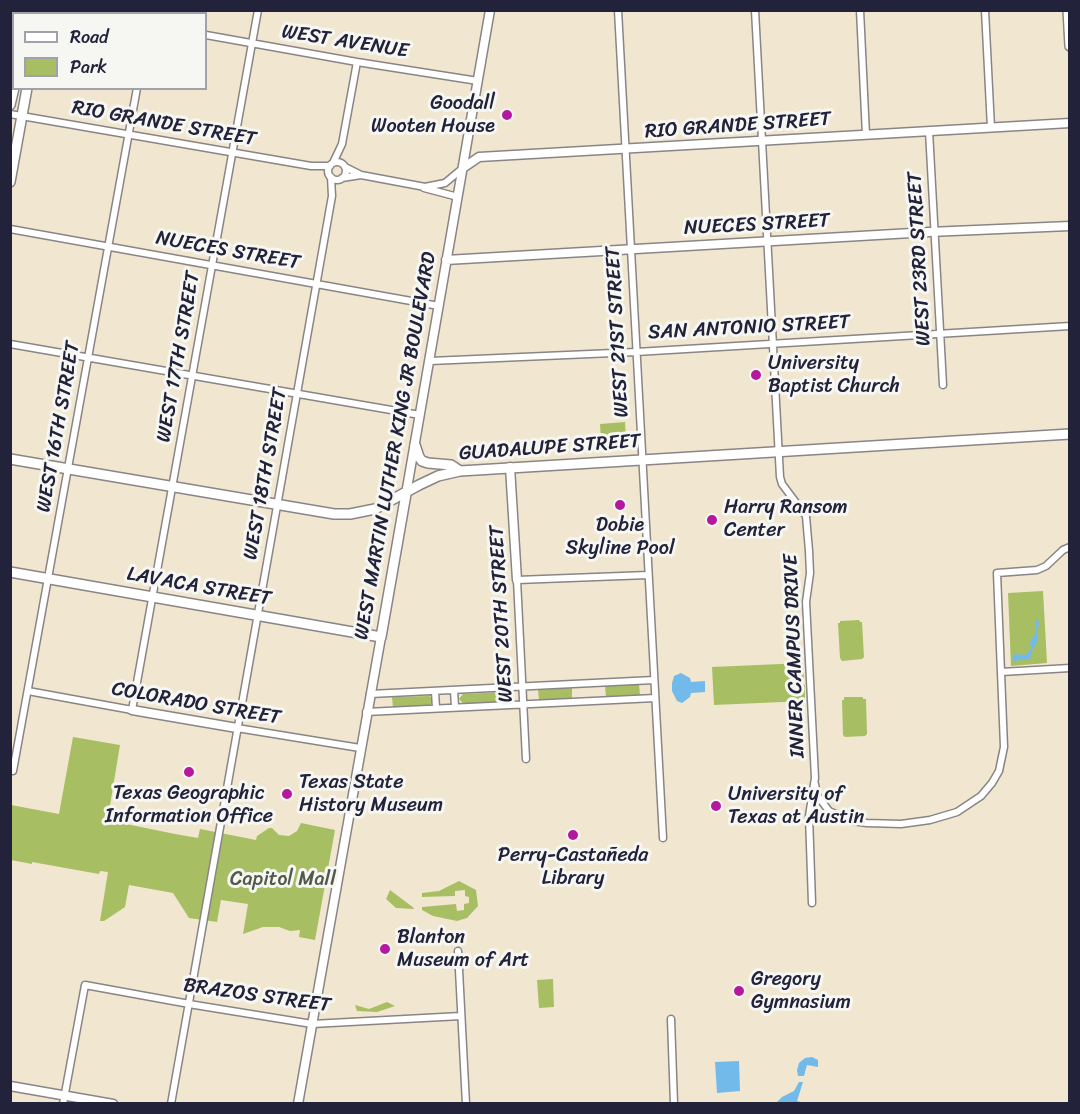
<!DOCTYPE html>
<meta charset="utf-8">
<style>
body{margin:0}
#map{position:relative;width:1080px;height:1114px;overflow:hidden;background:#f1e7d0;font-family:Sriracha,sans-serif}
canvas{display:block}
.frame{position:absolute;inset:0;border:12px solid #22223b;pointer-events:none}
.legend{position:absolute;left:12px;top:12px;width:195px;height:78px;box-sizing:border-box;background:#f6f6f2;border:2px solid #a1a1a9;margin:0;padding:8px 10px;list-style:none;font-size:18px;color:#22223b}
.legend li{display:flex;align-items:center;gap:12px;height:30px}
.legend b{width:30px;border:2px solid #a1a1a9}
</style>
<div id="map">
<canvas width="1080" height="1114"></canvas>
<div class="frame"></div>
<ul class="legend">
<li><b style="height:8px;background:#fff"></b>Road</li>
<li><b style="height:16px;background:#a8be63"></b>Park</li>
</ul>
</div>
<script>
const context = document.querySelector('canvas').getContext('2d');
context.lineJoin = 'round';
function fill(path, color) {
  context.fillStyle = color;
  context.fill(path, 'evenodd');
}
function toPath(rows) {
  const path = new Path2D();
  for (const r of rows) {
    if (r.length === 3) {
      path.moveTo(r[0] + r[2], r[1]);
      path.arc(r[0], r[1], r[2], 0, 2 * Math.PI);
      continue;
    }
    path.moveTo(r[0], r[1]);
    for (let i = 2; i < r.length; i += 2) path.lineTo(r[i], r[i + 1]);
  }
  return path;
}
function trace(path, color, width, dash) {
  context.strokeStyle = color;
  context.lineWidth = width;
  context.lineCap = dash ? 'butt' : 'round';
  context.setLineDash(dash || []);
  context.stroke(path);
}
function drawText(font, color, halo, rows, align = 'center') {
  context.font = font + ' Sriracha,sans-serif';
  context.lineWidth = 6;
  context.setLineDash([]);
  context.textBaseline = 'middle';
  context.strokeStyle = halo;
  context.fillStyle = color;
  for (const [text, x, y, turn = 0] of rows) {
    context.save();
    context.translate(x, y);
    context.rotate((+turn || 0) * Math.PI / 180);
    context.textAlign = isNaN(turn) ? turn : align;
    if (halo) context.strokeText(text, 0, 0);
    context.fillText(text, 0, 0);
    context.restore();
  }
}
fill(toPath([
 [625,422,626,439,601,440,600,424],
 [1043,591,1047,663,1011,666,1008,593],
 [859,620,860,622,862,622,864,657,862,659,842,661,840,658,838,623,840,623,840,621],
 [803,663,804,679,797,679,790,682,805,685,805,701,714,705,712,667],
 [639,684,640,695,606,697,605,686],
 [572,688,572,699,539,700,538,690],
 [506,692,511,697,507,702,464,704,459,699,463,694],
 [429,696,432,698,433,702,429,706,393,708,392,697],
 [844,697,863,697,863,699,866,699,867,734,865,736,845,737,843,735,842,700,844,700],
 [73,737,120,745,107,824,116,825,118,815,126,816,126,824,175,834,198,838,200,829,256,840,257,836,269,828,272,828,279,835,289,836,297,831,301,823,335,830,315,940,299,937,300,930,290,931,279,927,263,927,243,934,248,904,221,900,217,922,189,918,173,893,129,885,125,907,104,921,100,921,108,872,100,871,99,874,32,862,32,864,11,860,11,805,59,814],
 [459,881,476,890,478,906,467,918,457,921,433,916,422,910,422,907,456,904,457,911,464,910,464,904,469,903,469,897,465,896,465,890,455,891,455,896,422,897,422,893,439,891],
 [390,890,414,908,413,909,396,908,386,899],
 [553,979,554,1007,539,1008,537,980],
 [387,1002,395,1006,377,1012,357,1011,355,1005,369,1009]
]), '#a8be63');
fill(toPath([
 [1036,619,1038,619,1039,624,1037,631,1038,636,1036,645,1033,648,1030,659,1013,661,1012,659,1015,654,1026,655,1031,648,1030,642,1036,632],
 [681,673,690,678,691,682,705,681,705,692,691,693,690,697,682,703,677,701,672,691,672,683,674,676],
 [812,1057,818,1060,818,1067,807,1065,804,1076,798,1076,797,1070,799,1063,805,1058],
 [739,1061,740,1091,717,1093,715,1062],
 [799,1082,803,1082,797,1101,804,1103,776,1103,782,1097,794,1091]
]), '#72baea');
const street = toPath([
 [66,10,84,14],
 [618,10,663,838],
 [755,10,780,477,782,484,806,516,809,551,810,573,806,602,815,778,809,816,812,903],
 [860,10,866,135],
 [985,10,991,128],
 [151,14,152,10],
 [206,35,357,62,478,81],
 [10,114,311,166,330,166],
 [929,131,943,385],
 [337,171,9],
 [333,163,342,144,357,62],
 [345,167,361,175,425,187,445,183,463,168],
 [342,178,361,175],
 [424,188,458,197],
 [10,229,439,306],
 [10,344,420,415],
 [430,361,636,352,1070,326],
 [1001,672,1070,668],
 [454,690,455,707],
 [28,691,132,710,258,10],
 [435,691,436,708],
 [370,694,654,680],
 [366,712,655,698],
 [237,728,360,748],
 [526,759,517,580,648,575],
 [13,771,137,88],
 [815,784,817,795,829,811,851,821,867,823,901,824,930,820,957,812,981,796,992,783,999,771,1004,747,997,573,1037,570,1046,566,1063,550,1070,547],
 [458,951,466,1104],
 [671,1019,674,1104],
 [63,1104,85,985,195,1005,312,1024,461,1016],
 [171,1104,332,196,331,177]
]);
const secondary = toPath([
 [463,168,479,157,1070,123],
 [446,260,929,232,1070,226],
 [510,467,517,580],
 [406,494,490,10],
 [132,710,237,728],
 [10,1086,113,1104],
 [298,1104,381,637]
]);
const primary = toPath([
 [1068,10,1070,46],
 [27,14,28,10],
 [41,14,42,10],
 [10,105,14,88],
 [10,182,27,88],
 [415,445,419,457,422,461,428,463,451,465,460,471],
 [10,459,334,514,350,514,375,509,419,485,438,476,460,471,1070,434],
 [10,572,381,637,406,494]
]);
trace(street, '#8a8486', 9);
trace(secondary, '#8a8486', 11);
trace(primary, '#8a8486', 12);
trace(street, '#fff', 6);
trace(secondary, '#fff', 8);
trace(primary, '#fff', 9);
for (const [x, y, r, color] of [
 [507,115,6,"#b5179e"],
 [756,375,6,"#b5179e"],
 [620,505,6,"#b5179e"],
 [712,520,6,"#b5179e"],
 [189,772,6,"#b5179e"],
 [287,794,6,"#b5179e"],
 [716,806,6,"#b5179e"],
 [573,835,6,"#b5179e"],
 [385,949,6,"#b5179e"],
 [739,991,6,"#b5179e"]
]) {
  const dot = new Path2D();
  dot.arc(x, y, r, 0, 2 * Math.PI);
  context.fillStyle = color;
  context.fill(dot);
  trace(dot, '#f6f6f2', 2);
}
drawText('20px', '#22223b', '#f6f6f2', [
 ["WEST AVENUE",345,42,9],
 ["RIO GRANDE STREET",164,124,10],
 ["RIO GRANDE STREET",738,126,-4],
 ["NUECES STREET",757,225,-3],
 ["NUECES STREET",228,251,10],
 ["WEST 23RD STREET",920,259,-93],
 ["SAN ANTONIO STREET",749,328,-3],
 ["WEST 21ST STREET",618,332,-93],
 ["WEST 17TH STREET",179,357,-80],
 ["WEST 16TH STREET",59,427,-80],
 ["WEST MARTIN LUTHER KING JR BOULEVARD",396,446,-80],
 ["GUADALUPE STREET",550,448,-4],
 ["WEST 18TH STREET",266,474,-80],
 ["LAVACA STREET",199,587,10],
 ["WEST 20TH STREET",502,614,-93],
 ["INNER CAMPUS DRIVE",795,656,-92],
 ["COLORADO STREET",196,704,10],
 ["BRAZOS STREET",257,996,8]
]);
drawText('20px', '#22223b', '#f6f6f2', [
 ["Goodall",495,104,"right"],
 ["Wooten House",495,127,"right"],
 ["University",768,364],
 ["Baptist Church",768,387],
 ["Harry Ransom",724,508],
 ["Center",724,531],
 ["Dobie",620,526,"center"],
 ["Skyline Pool",620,549,"center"],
 ["Texas State",299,783],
 ["History Museum",299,806],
 ["Texas Geographic",189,794,"center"],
 ["Information Office",189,817,"center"],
 ["University of",728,795],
 ["Texas at Austin",728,818],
 ["Perry-Castañeda",573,856,"center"],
 ["Library",573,879,"center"],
 ["Blanton",397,938],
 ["Museum of Art",397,961],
 ["Gregory",751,980],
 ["Gymnasium",751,1003]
], 'left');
drawText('20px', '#515949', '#f6f6f2', [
 ["Capitol Mall",283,880]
]);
</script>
